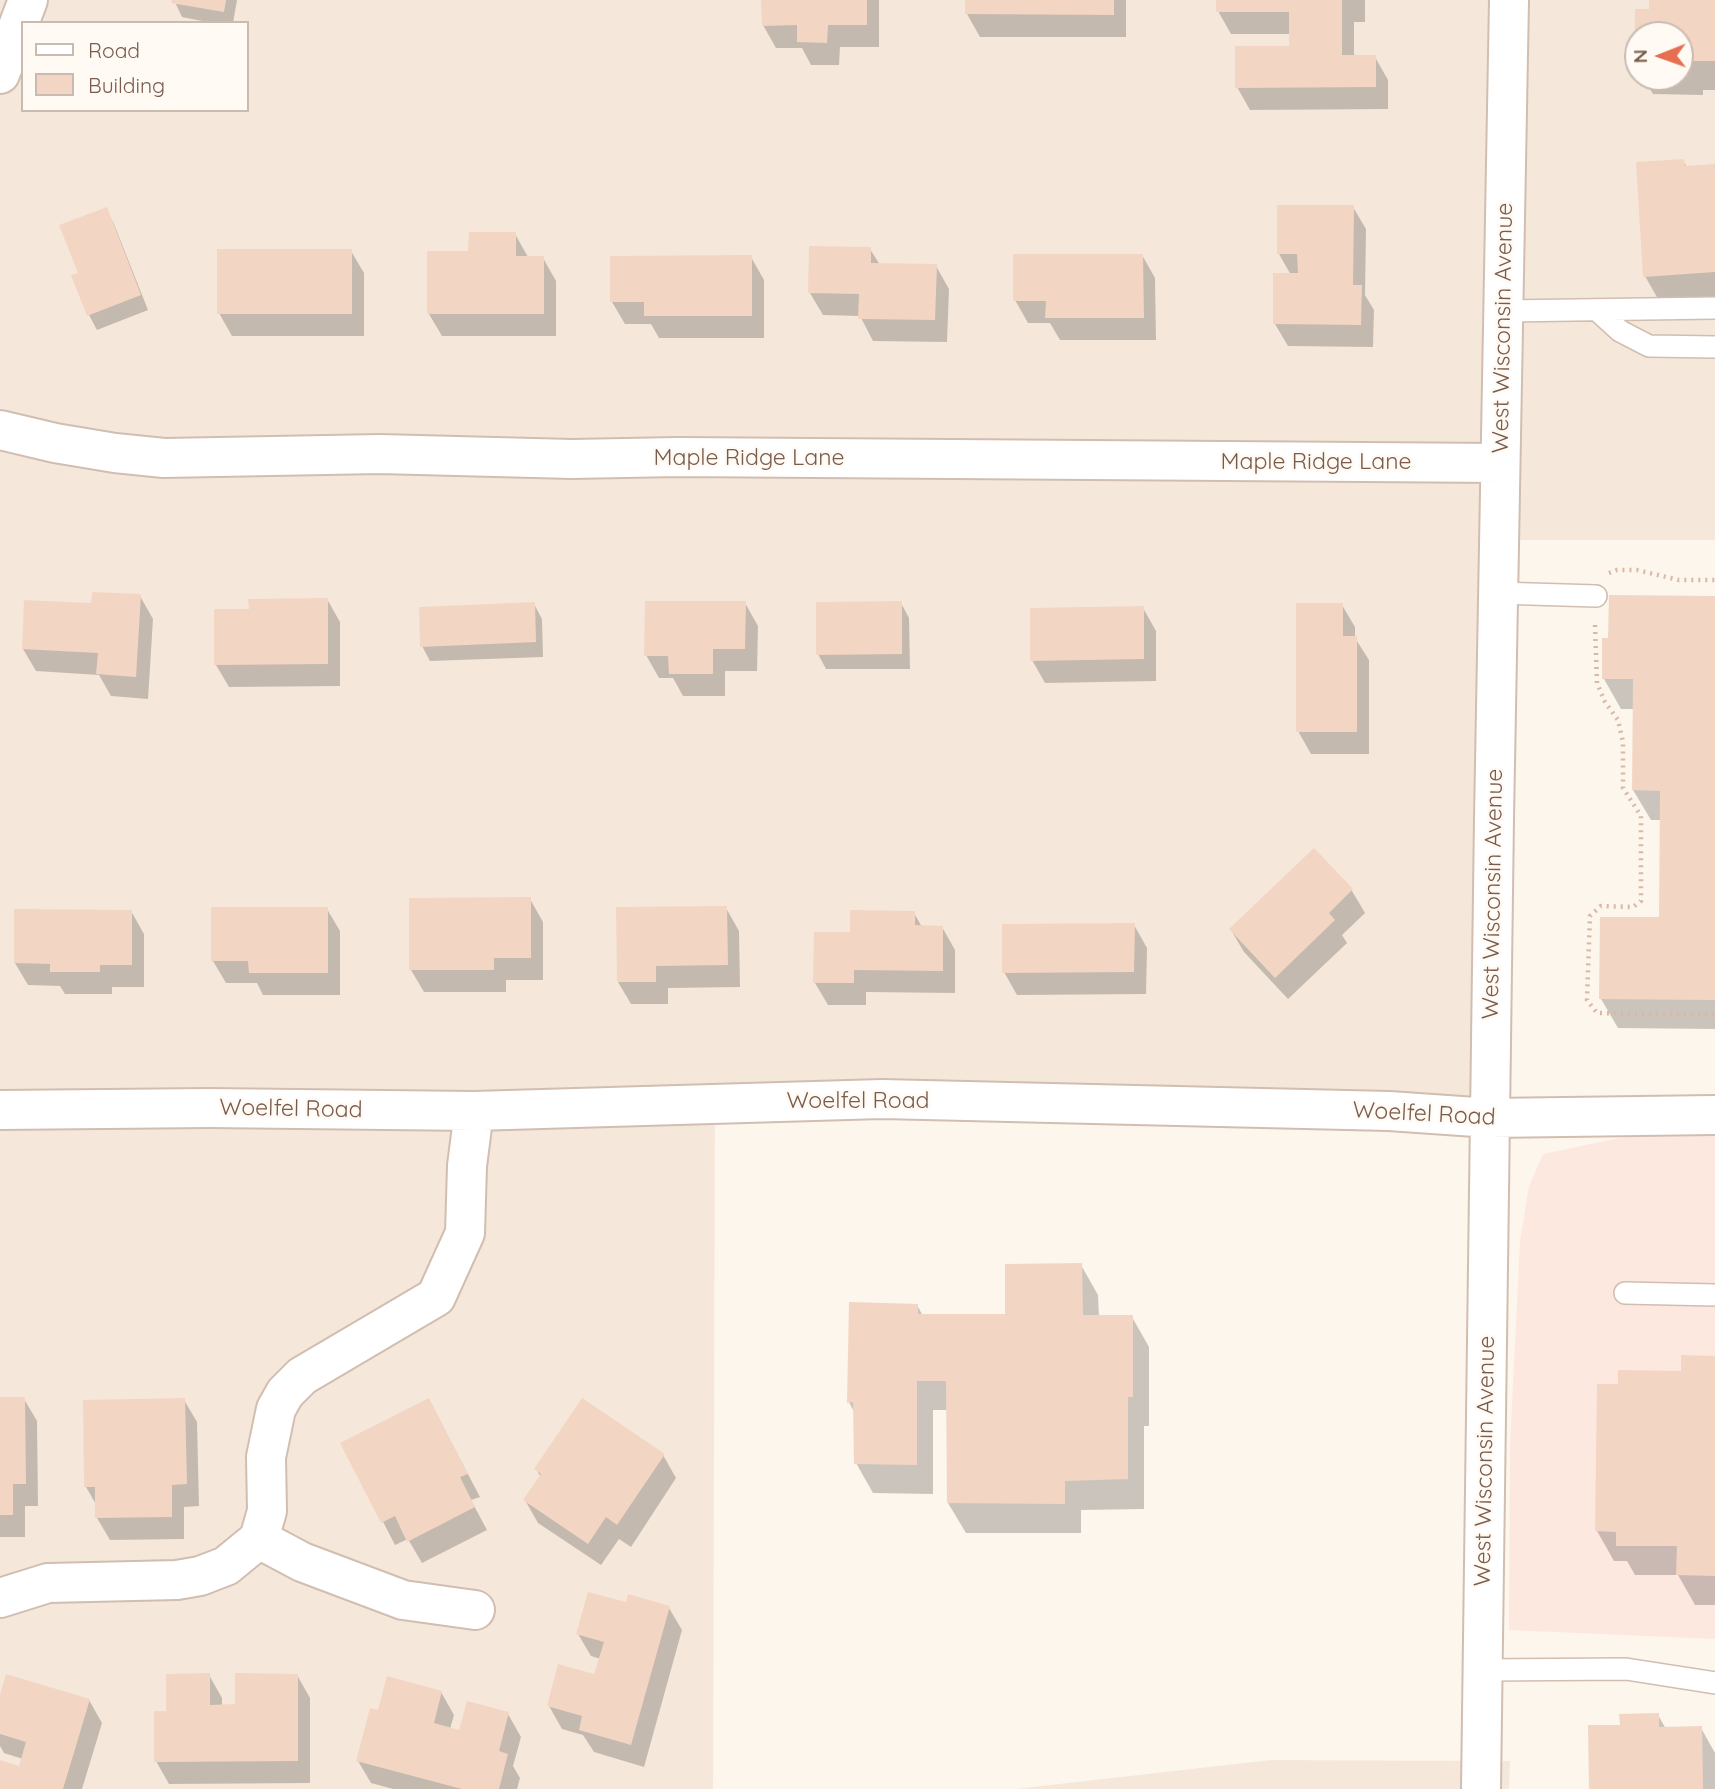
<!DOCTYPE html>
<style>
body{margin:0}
#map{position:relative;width:1715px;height:1789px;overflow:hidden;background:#fdf6ec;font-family:Quicksand,sans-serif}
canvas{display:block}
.legend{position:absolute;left:21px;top:21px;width:228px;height:91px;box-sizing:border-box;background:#fffaf3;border:2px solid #cabbb1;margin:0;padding:9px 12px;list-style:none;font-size:21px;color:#7a5c4d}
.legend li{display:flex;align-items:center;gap:14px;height:35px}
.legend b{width:35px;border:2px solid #cabbb1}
.north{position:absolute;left:1624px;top:21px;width:70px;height:70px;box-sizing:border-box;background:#fffaf3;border:2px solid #cabbb1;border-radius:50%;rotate:269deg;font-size:19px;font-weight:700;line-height:28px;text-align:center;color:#7a5c4d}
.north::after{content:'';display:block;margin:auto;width:24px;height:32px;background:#e76f51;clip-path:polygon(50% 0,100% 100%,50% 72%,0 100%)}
</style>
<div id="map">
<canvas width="1715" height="1789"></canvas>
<ul class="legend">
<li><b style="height:9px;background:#fff"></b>Road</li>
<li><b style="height:19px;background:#f3d5c3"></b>Building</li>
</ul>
<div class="north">N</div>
</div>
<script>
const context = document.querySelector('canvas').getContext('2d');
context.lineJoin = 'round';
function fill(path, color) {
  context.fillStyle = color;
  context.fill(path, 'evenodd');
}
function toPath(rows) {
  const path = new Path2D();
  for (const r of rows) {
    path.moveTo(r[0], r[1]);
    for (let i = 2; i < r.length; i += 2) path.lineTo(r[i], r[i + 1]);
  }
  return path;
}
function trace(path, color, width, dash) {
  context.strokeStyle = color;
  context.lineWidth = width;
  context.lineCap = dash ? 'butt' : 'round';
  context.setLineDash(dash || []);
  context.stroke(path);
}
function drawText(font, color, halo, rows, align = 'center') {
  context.font = font + ' Quicksand,sans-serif';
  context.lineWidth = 5;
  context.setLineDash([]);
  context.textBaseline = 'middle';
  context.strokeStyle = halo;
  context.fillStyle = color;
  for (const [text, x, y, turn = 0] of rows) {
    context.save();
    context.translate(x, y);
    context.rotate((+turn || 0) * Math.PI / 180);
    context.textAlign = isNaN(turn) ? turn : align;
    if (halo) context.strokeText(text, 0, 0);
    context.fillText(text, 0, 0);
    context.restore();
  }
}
fill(toPath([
 [0,0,1715,0,1715,540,1487,540,1475,1098,715,1086,713,1789,0,1789],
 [23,23,247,23,247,110,23,110],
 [1638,35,1680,35,1680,77,1638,77],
 [1271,1760,1510,1761,1509,1789,1015,1789]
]), '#f5e8da');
fill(toPath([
 [1639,1134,1715,1134,1715,1639,1509,1630,1510,1445,1520,1241,1529,1186,1543,1154]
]), '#fde8e0');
fill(toPath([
 [174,0,237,0,233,23,212,23,182,17],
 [763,0,879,0,879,47,840,47,839,65,811,65,802,48,776,48,763,25],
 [967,0,1126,0,1126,37,980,37,967,14],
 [1218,0,1365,0,1365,22,1354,22,1354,57,1375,57,1388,80,1388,109,1250,110,1237,87,1291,48,1291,34,1231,34,1218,11],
 [1651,0,1715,0,1715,90,1703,90,1703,95,1653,94,1643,77,1680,77,1680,35,1638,35,1638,68,1636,64,1637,10,1651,11],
 [1683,161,1687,167,1715,165,1715,303,1662,306,1645,276],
 [1353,207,1366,229,1365,295,1374,310,1373,347,1288,346,1275,324,1291,275,1279,254],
 [106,209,114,224,148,310,97,330,89,315,74,276,80,274],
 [515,234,528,257,543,258,556,281,556,336,442,336,429,314,470,253],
 [870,249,880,265,936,266,949,289,947,342,873,341,860,316,823,315,810,293],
 [351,251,364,273,364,336,232,336,219,313],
 [1142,255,1155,278,1156,340,1060,340,1050,323,1028,323,1015,300],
 [751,257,764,280,764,338,659,338,651,324,625,324,612,302],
 [140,596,153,619,148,699,111,696,99,675,36,671,23,649,93,605],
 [1715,597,1715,1029,1618,1028,1601,999,1661,919,1662,820,1651,820,1633,790,1634,709,1621,709,1604,679,1610,639],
 [327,599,340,622,340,686,229,687,216,665,250,610],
 [745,603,758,626,757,671,725,671,725,696,683,696,673,678,659,678,646,655],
 [901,603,909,618,910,669,826,669,818,654],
 [534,604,542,619,543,657,430,661,422,646],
 [1342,605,1355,627,1355,638,1369,660,1369,754,1311,754,1298,731],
 [1143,608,1156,631,1156,681,1045,683,1032,660],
 [1313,851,1352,891,1365,913,1342,935,1347,943,1288,999,1244,952,1231,930],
 [530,899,543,922,543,980,506,980,506,992,424,992,411,970],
 [726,908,739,931,740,987,668,988,668,1004,631,1004,618,982],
 [327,909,340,931,340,995,263,995,257,983,226,983,213,961],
 [131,911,144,934,144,987,112,987,112,994,65,994,60,986,28,985,15,963],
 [914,913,922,927,942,927,955,950,955,993,866,992,866,1005,828,1005,815,983],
 [1134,925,1147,948,1146,994,1017,995,1004,972],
 [1081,1265,1098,1295,1099,1317,1132,1317,1149,1347,1149,1426,1144,1426,1144,1509,1081,1510,1081,1533,966,1533,948,1503,948,1410,933,1410,933,1494,873,1493,856,1463,855,1414,849,1402,917,1305,923,1316,1007,1315],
 [1715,1357,1715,1605,1695,1605,1678,1575,1635,1575,1627,1561,1614,1561,1597,1531,1620,1385,1682,1373],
 [0,1399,24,1399,37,1421,38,1506,25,1506,25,1537,0,1537],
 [184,1400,197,1422,199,1506,184,1507,184,1539,110,1540,97,1518,97,1506,86,1487],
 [441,1423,480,1497,471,1500,487,1530,422,1563,408,1539,395,1545,343,1444],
 [663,1455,676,1478,631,1547,619,1539,601,1565,538,1523,525,1500,541,1477,536,1469],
 [627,1604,669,1608,682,1630,644,1767,594,1752,583,1735,562,1729,549,1706,596,1676,601,1659,591,1656,578,1634],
 [209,1675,222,1698,222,1706,237,1706,297,1675,310,1698,310,1783,169,1784,156,1761,168,1713],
 [441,1692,454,1715,450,1729,461,1732,508,1714,521,1737,513,1766,520,1778,517,1789,393,1789,371,1783,358,1761,379,1712],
 [89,1700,102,1723,82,1789,0,1789,0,1762,20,1768,23,1759,4,1753,0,1746,0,1702],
 [1658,1715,1666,1729,1701,1728,1715,1753,1715,1789,1591,1789,1621,1726]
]), '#0003');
fill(toPath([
 [172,0,226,0,224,12,171,3],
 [761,0,867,0,867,25,828,25,827,43,797,42,797,25,762,26],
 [965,0,1114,0,1114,15,965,14],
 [1216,0,1342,0,1342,55,1376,55,1376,87,1235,88,1235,46,1289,46,1289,12,1216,12],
 [1649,0,1715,0,1715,61,1687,61,1686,65,1680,65,1680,35,1638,35,1638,65,1634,65,1635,9,1649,9],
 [1684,159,1685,166,1715,164,1715,272,1643,277,1636,162],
 [1277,205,1354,205,1353,285,1362,285,1361,325,1273,324,1273,273,1298,273,1297,254,1277,254],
 [107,207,141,295,87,316,71,275,78,273,59,225],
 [469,232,516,232,516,256,544,256,544,314,427,314,427,251,468,251],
 [809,246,871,247,871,263,937,264,935,320,858,319,859,294,808,293],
 [217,249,352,249,352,314,217,314],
 [1013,254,1143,254,1144,318,1045,318,1046,301,1013,301],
 [752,255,752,316,644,316,644,302,610,302,610,256],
 [92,592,141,594,136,677,96,674,98,653,22,649,24,600,91,603],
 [1609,595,1715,596,1715,1000,1599,999,1600,917,1659,917,1660,791,1632,790,1633,679,1602,679,1602,638,1608,638],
 [328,598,328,664,214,665,214,609,249,609,248,599],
 [645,601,746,601,745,649,713,649,713,674,669,674,668,656,644,656],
 [902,601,902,654,816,655,816,602],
 [535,602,536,642,420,647,419,607],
 [1296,603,1343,603,1343,636,1357,636,1357,732,1296,732],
 [1144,606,1144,659,1030,661,1030,608],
 [1314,848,1353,889,1329,913,1335,920,1275,978,1229,929],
 [531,897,531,958,494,958,494,970,409,970,409,898],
 [727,906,728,965,656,966,656,982,617,982,616,907],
 [211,907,328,907,328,973,249,973,248,961,211,961],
 [14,909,132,910,132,965,100,965,100,972,50,972,50,964,14,963],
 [850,910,915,911,915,925,943,926,943,971,854,970,854,983,813,983,814,932,850,932],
 [1135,923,1134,972,1002,973,1002,924],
 [1082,1263,1083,1315,1133,1315,1133,1397,1128,1397,1128,1479,1065,1481,1065,1504,947,1503,946,1381,917,1381,917,1465,854,1464,853,1402,847,1403,849,1302,918,1304,918,1314,1005,1314,1005,1264],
 [1681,1355,1715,1356,1715,1576,1676,1575,1677,1546,1616,1546,1616,1532,1595,1531,1597,1384,1618,1384,1618,1370,1681,1371],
 [0,1397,25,1397,26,1484,13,1484,13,1515,0,1515],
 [185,1398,187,1484,172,1485,172,1517,95,1518,95,1487,84,1487,83,1400],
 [429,1398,468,1474,460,1477,475,1507,407,1542,395,1516,381,1523,340,1443],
 [582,1398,665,1454,617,1525,606,1517,588,1544,523,1500,541,1474,534,1469],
 [588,1592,626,1602,628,1594,670,1606,631,1745,579,1730,582,1716,547,1706,558,1664,594,1674,604,1642,576,1634],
 [210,1673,210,1705,235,1704,235,1673,298,1674,298,1761,154,1762,154,1711,166,1711,166,1674],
 [6,1674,90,1699,63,1789,0,1789,0,1760,19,1766,26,1742,0,1734,0,1695],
 [387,1676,442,1691,434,1723,459,1730,467,1701,509,1712,499,1751,508,1754,499,1789,462,1789,356,1761,370,1708,378,1710],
 [1659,1713,1659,1727,1702,1726,1703,1789,1589,1789,1588,1725,1620,1725,1619,1714]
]), '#f3d5c3');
const lane = toPath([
 [1505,311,1715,308],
 [1598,311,1620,331,1649,346,1715,347],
 [1498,593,1596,596],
 [1625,1293,1715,1295],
 [1483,1670,1626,1669,1715,1683]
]);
const street = toPath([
 [0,74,28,0],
 [0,430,55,443,115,453,164,458,380,454,572,459,678,457,1500,463],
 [0,1110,209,1108,474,1111,882,1099,1389,1111,1490,1118,1715,1115],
 [259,1539,302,1562,403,1600,475,1610],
 [0,1598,48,1583,177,1580,200,1576,226,1566,259,1539,267,1511,266,1457,276,1409,285,1393,302,1376,436,1297,465,1233,467,1166,474,1111],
 [1481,1789,1494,818,1509,0]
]);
trace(lane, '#d1beb0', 24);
trace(street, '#d1beb0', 42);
trace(toPath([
 [1609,573,1617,570,1637,570,1679,580,1715,580],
 [1595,625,1597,683,1605,702,1618,720,1623,742,1623,788,1641,816,1641,901,1633,907,1601,906,1590,916,1587,1000,1597,1013,1715,1015]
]), '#d9b8a5', 4.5, [2, 5]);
trace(lane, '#fff', 21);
trace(street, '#fff', 38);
drawText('23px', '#7a5c4d', '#fffaf3', [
 ["West Wisconsin Avenue",1503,328,-89],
 ["Maple Ridge Lane",749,458],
 ["Maple Ridge Lane",1316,462],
 ["West Wisconsin Avenue",1493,894,-89],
 ["Woelfel Road",858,1101],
 ["Woelfel Road",291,1109,1],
 ["Woelfel Road",1424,1114,3],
 ["West Wisconsin Avenue",1485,1461,-89]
]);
</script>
